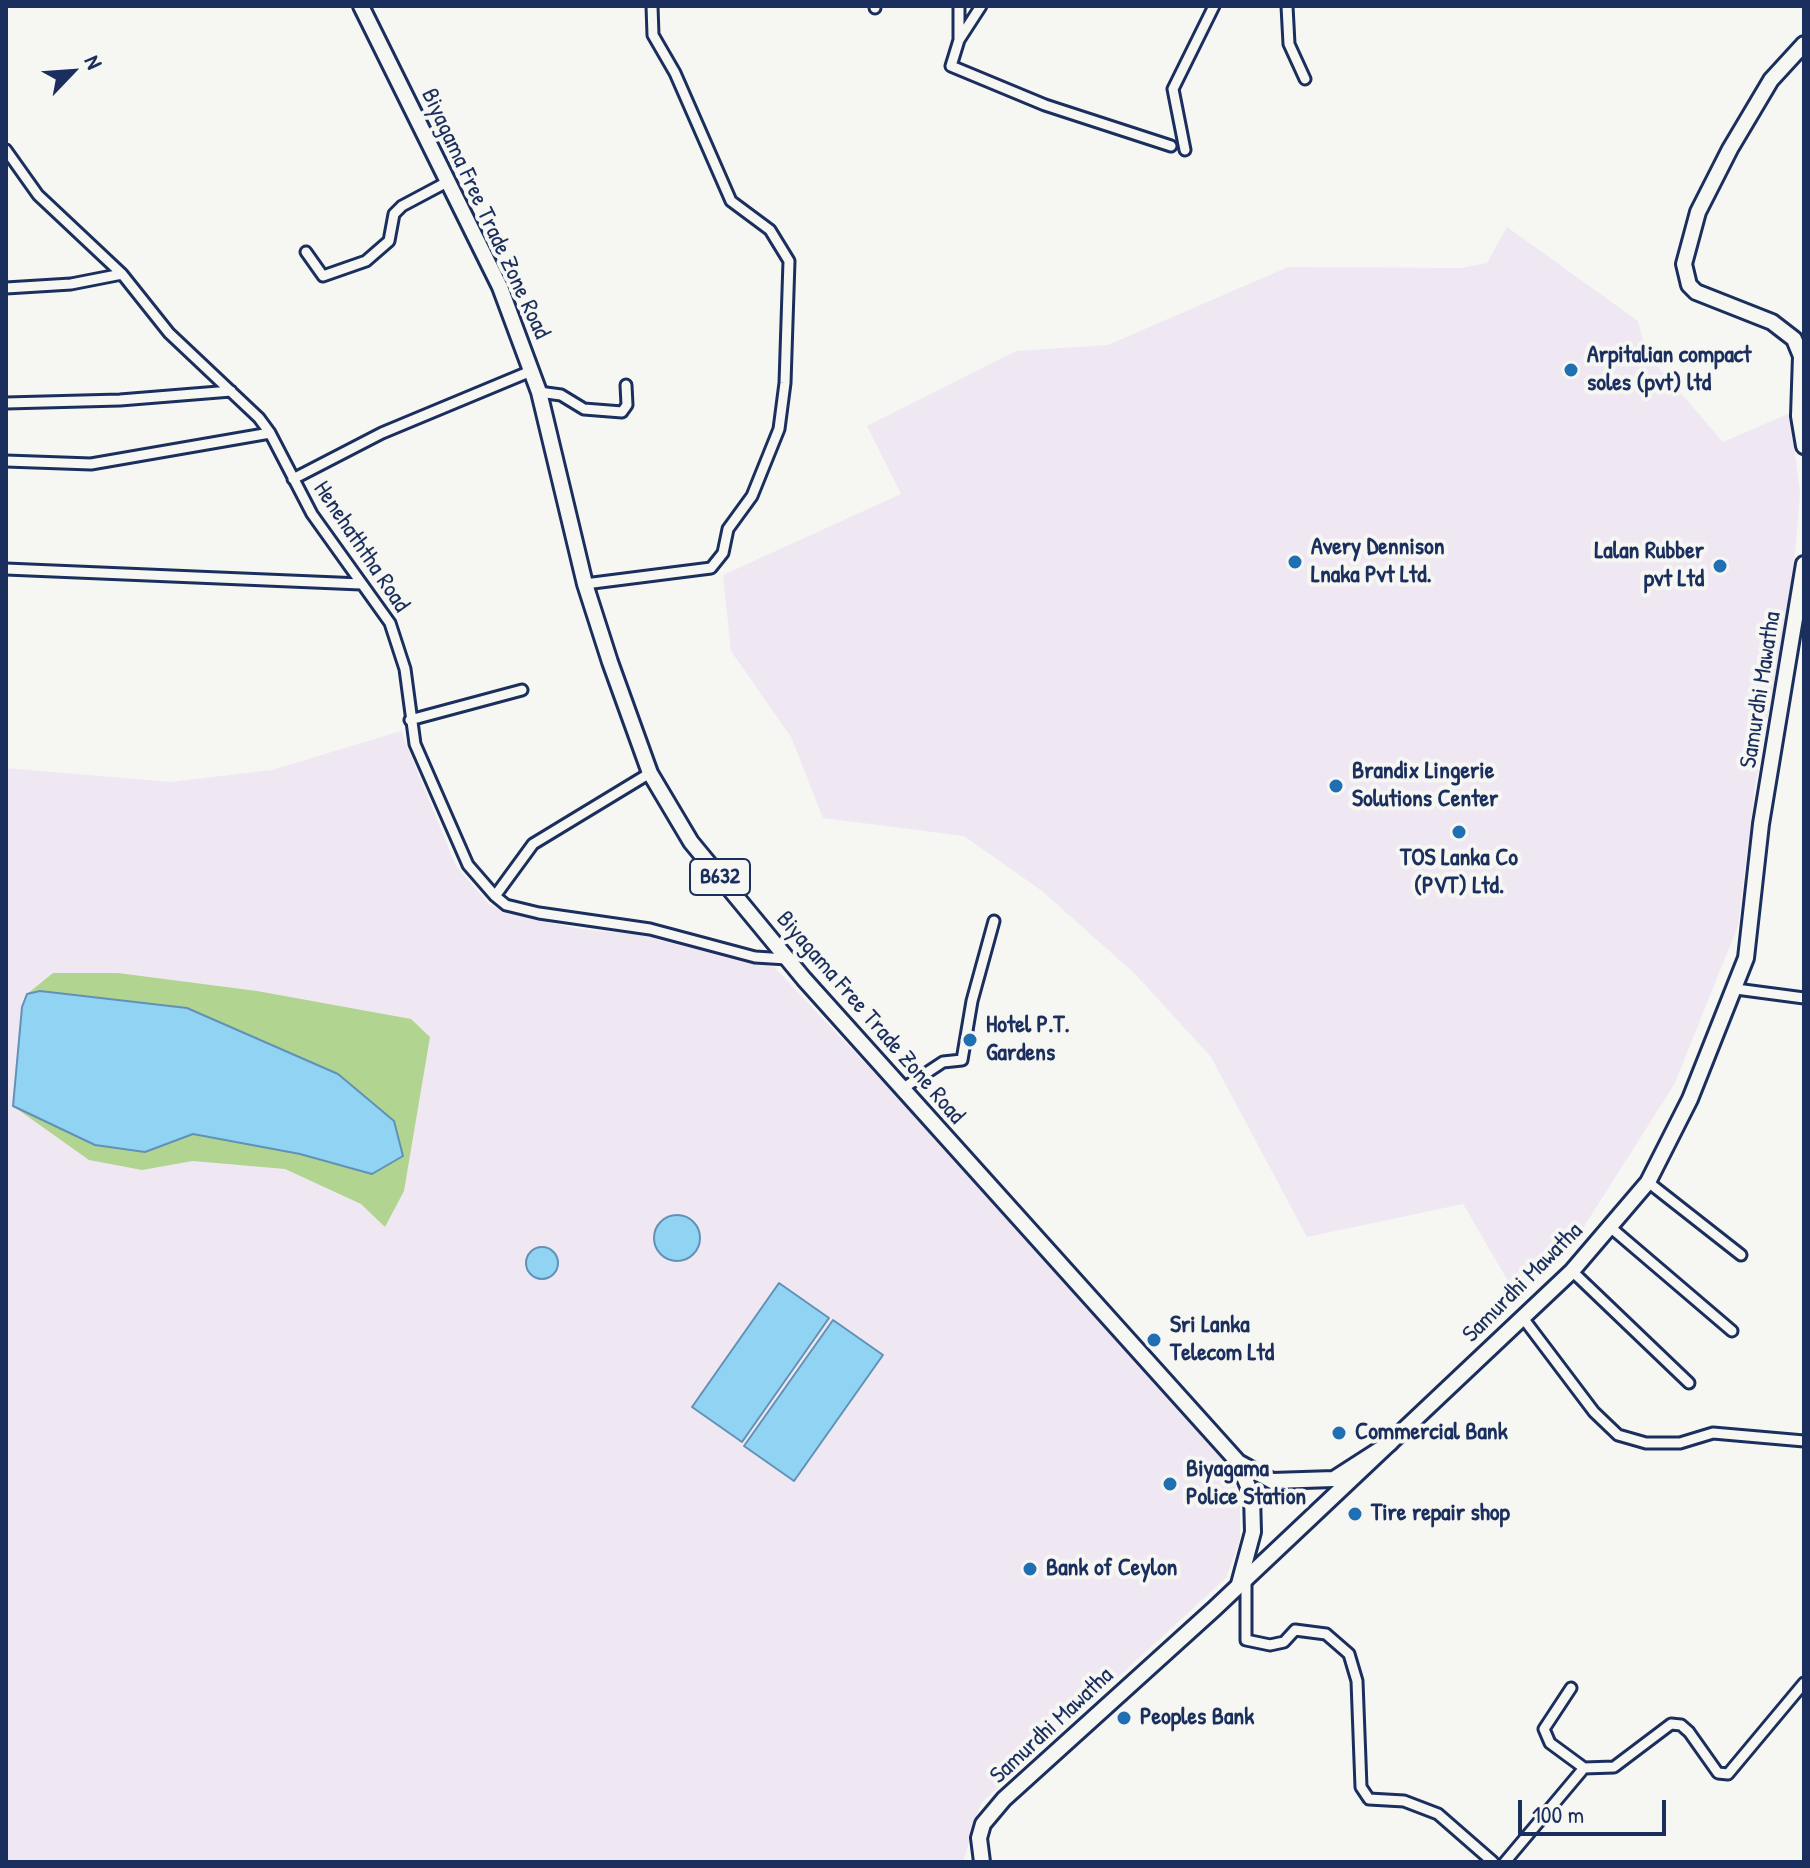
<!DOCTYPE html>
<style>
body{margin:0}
#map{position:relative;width:1810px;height:1868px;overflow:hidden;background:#f6f6f2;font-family:"Patrick Hand",sans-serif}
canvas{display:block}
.frame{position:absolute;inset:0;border:8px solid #1b2f5e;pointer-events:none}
.north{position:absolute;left:32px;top:32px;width:80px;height:80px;-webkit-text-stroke:6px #f6f6f2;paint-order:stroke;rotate:65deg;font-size:22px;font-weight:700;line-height:32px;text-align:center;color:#1b2f5e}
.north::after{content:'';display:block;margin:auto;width:28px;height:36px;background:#1b2f5e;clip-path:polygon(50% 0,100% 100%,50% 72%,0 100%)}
.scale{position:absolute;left:1518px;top:1800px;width:148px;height:36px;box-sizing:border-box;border:4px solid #1b2f5e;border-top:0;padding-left:10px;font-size:24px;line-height:28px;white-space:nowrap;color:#1b2f5e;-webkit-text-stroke:6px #f6f6f2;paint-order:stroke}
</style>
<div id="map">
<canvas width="1810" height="1868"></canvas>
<div class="frame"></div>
<div class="north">N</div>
<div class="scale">100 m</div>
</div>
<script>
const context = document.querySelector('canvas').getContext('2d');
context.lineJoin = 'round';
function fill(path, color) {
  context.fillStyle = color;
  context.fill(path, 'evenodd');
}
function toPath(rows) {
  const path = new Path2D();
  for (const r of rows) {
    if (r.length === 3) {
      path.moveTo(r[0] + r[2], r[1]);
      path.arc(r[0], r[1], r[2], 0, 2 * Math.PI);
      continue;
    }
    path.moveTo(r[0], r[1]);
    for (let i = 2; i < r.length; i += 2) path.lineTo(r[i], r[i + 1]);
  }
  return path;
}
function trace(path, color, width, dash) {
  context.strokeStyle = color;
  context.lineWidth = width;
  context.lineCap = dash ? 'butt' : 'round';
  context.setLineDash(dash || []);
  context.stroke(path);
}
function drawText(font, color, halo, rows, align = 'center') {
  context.font = font + ' "Patrick Hand",sans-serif';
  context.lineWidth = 8;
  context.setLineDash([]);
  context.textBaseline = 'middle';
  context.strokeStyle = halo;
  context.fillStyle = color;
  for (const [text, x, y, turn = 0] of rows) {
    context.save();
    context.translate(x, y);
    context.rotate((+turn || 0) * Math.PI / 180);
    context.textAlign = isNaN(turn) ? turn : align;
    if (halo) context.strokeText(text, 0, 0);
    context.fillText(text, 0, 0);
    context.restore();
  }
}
fill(toPath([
 [1507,227,1638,321,1647,354,1723,442,1790,413,1800,493,1793,579,1755,787,1738,926,1675,1083,1580,1233,1518,1298,1463,1204,1307,1237,1211,1057,1135,974,1042,891,964,836,823,818,791,737,731,651,723,575,901,494,867,426,1016,351,1108,345,1288,267,1460,268,1487,263],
 [401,731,456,866,489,904,506,913,580,929,665,937,774,967,898,1098,1230,1467,1240,1504,1240,1539,1226,1578,981,1803,963,1862,6,1862,6,768,170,782,272,770]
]), '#efe8f3');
fill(toPath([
 [53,973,118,973,257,991,411,1019,430,1037,404,1191,385,1227,361,1204,285,1169,193,1161,142,1170,89,1160,13,1106,95,1145,145,1152,193,1134,300,1154,372,1174,40,991,27,994]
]), '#b1d590');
const water = toPath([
 [40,991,187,1008,338,1074,394,1121,403,1156,372,1174,300,1154,193,1134,145,1152,95,1145,13,1106,22,1007,27,994,40,991],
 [677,1238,23],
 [542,1263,16],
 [779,1283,829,1318,742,1442,692,1407,779,1283],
 [833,1320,883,1355,794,1481,744,1446,833,1320]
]);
fill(water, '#91d3f3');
trace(water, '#6291b7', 2);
const minor = toPath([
 [875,6,875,8],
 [959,6,959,40,951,66,1045,105,1171,146],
 [1287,6,1289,44,1305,79],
 [959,40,981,6],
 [6,150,38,195,122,274,169,333,259,418,270,433,312,514,390,623,405,669,415,744,468,865,495,896,506,905,539,913,650,929,755,957,787,959],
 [1185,150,1173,89,1214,6],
 [306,252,323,276,366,261,389,241,394,214,402,206,449,181],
 [6,288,71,284,122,274],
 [539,392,561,395,584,409,622,412,627,405,626,385],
 [6,403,120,400,231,391],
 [6,461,91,464,270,433],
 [293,479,382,433,531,371],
 [6,569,361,584],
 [585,584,711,568,723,553,728,529,752,496,779,429,785,383,789,261,770,230,731,201,675,73,653,35,652,6],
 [410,720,522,690],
 [495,896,533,844,650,773],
 [1736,989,1804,998],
 [902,1089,943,1062,962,1060,972,1001,994,921],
 [1648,1182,1741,1255],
 [1609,1226,1732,1331],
 [1572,1271,1689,1383],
 [1523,1318,1594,1412,1618,1435,1646,1443,1680,1443,1713,1433,1804,1441],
 [1246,1578,1246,1640,1270,1645,1284,1642,1295,1630,1326,1634,1349,1654,1357,1681,1361,1787,1369,1799,1404,1801,1438,1814,1493,1862],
 [1571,1688,1544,1729,1550,1743,1584,1768],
 [1505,1862,1584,1768,1614,1767,1671,1724,1681,1725,1689,1732,1718,1773,1728,1774,1804,1683]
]);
const secondary = toPath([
 [1804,44,1771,80,1730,149,1698,212,1684,264,1689,285,1696,292,1772,322,1794,339,1801,356,1799,416,1804,446],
 [982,1862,979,1838,983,1824,1004,1799,1214,1609,1572,1271,1648,1182,1690,1099,1746,958,1761,824,1804,564]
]);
const primary = toPath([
 [361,6,500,287,539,392,585,584,610,662,650,773,691,842,804,979,1238,1462,1272,1481,1334,1479,1390,1443],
 [1238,1462,1252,1496,1253,1532,1239,1584]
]);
trace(minor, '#1b2f5e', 15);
trace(secondary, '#1b2f5e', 20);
trace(primary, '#1b2f5e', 20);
trace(minor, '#f6f6f2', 9);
trace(secondary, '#f6f6f2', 14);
trace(primary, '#f6f6f2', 14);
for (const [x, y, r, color] of [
 [1571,370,8,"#1f6fb2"],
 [1295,562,8,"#1f6fb2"],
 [1720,566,8,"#1f6fb2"],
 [1336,786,8,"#1f6fb2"],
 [1459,832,8,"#1f6fb2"],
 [970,1040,8,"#1f6fb2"],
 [1154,1340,8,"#1f6fb2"],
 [1339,1433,8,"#1f6fb2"],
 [1170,1484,8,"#1f6fb2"],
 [1355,1514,8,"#1f6fb2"],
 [1030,1569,8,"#1f6fb2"],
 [1124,1718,8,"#1f6fb2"]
]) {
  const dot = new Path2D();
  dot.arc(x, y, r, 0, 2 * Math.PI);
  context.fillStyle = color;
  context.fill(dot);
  trace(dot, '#f6f6f2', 3);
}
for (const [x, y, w] of [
 [720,877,60]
]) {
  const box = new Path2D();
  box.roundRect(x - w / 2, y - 18, w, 36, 6);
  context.fillStyle = '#f6f6f2';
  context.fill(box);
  trace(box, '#1b2f5e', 2);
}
drawText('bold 22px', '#1b2f5e', null, [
 ["B632",720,877]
]);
drawText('24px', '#1b2f5e', '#f6f6f2', [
 ["Biyagama Free Trade Zone Road",485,214,65],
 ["Henehaththa Road",361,547,56],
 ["Samurdhi Mawatha",1761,690,-81],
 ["Biyagama Free Trade Zone Road",870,1018,49],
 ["Samurdhi Mawatha",1523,1283,-45],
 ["Samurdhi Mawatha",1052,1726,-43]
]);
drawText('bold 24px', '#1b2f5e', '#f6f6f2', [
 ["Arpitalian compact",1587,356],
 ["soles (pvt) ltd",1587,384],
 ["Avery Dennison",1311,548],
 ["Lnaka Pvt Ltd.",1311,576],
 ["Lalan Rubber",1704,552,"right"],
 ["pvt Ltd",1704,580,"right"],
 ["Brandix Lingerie",1352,772],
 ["Solutions Center",1352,800],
 ["TOS Lanka Co",1459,859,"center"],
 ["(PVT) Ltd.",1459,887,"center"],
 ["Hotel P.T.",986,1026],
 ["Gardens",986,1054],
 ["Sri Lanka",1170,1326],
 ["Telecom Ltd",1170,1354],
 ["Commercial Bank",1355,1433],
 ["Biyagama",1186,1470],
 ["Police Station",1186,1498],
 ["Tire repair shop",1371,1514],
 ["Bank of Ceylon",1046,1569],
 ["Peoples Bank",1140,1718]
], 'left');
</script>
